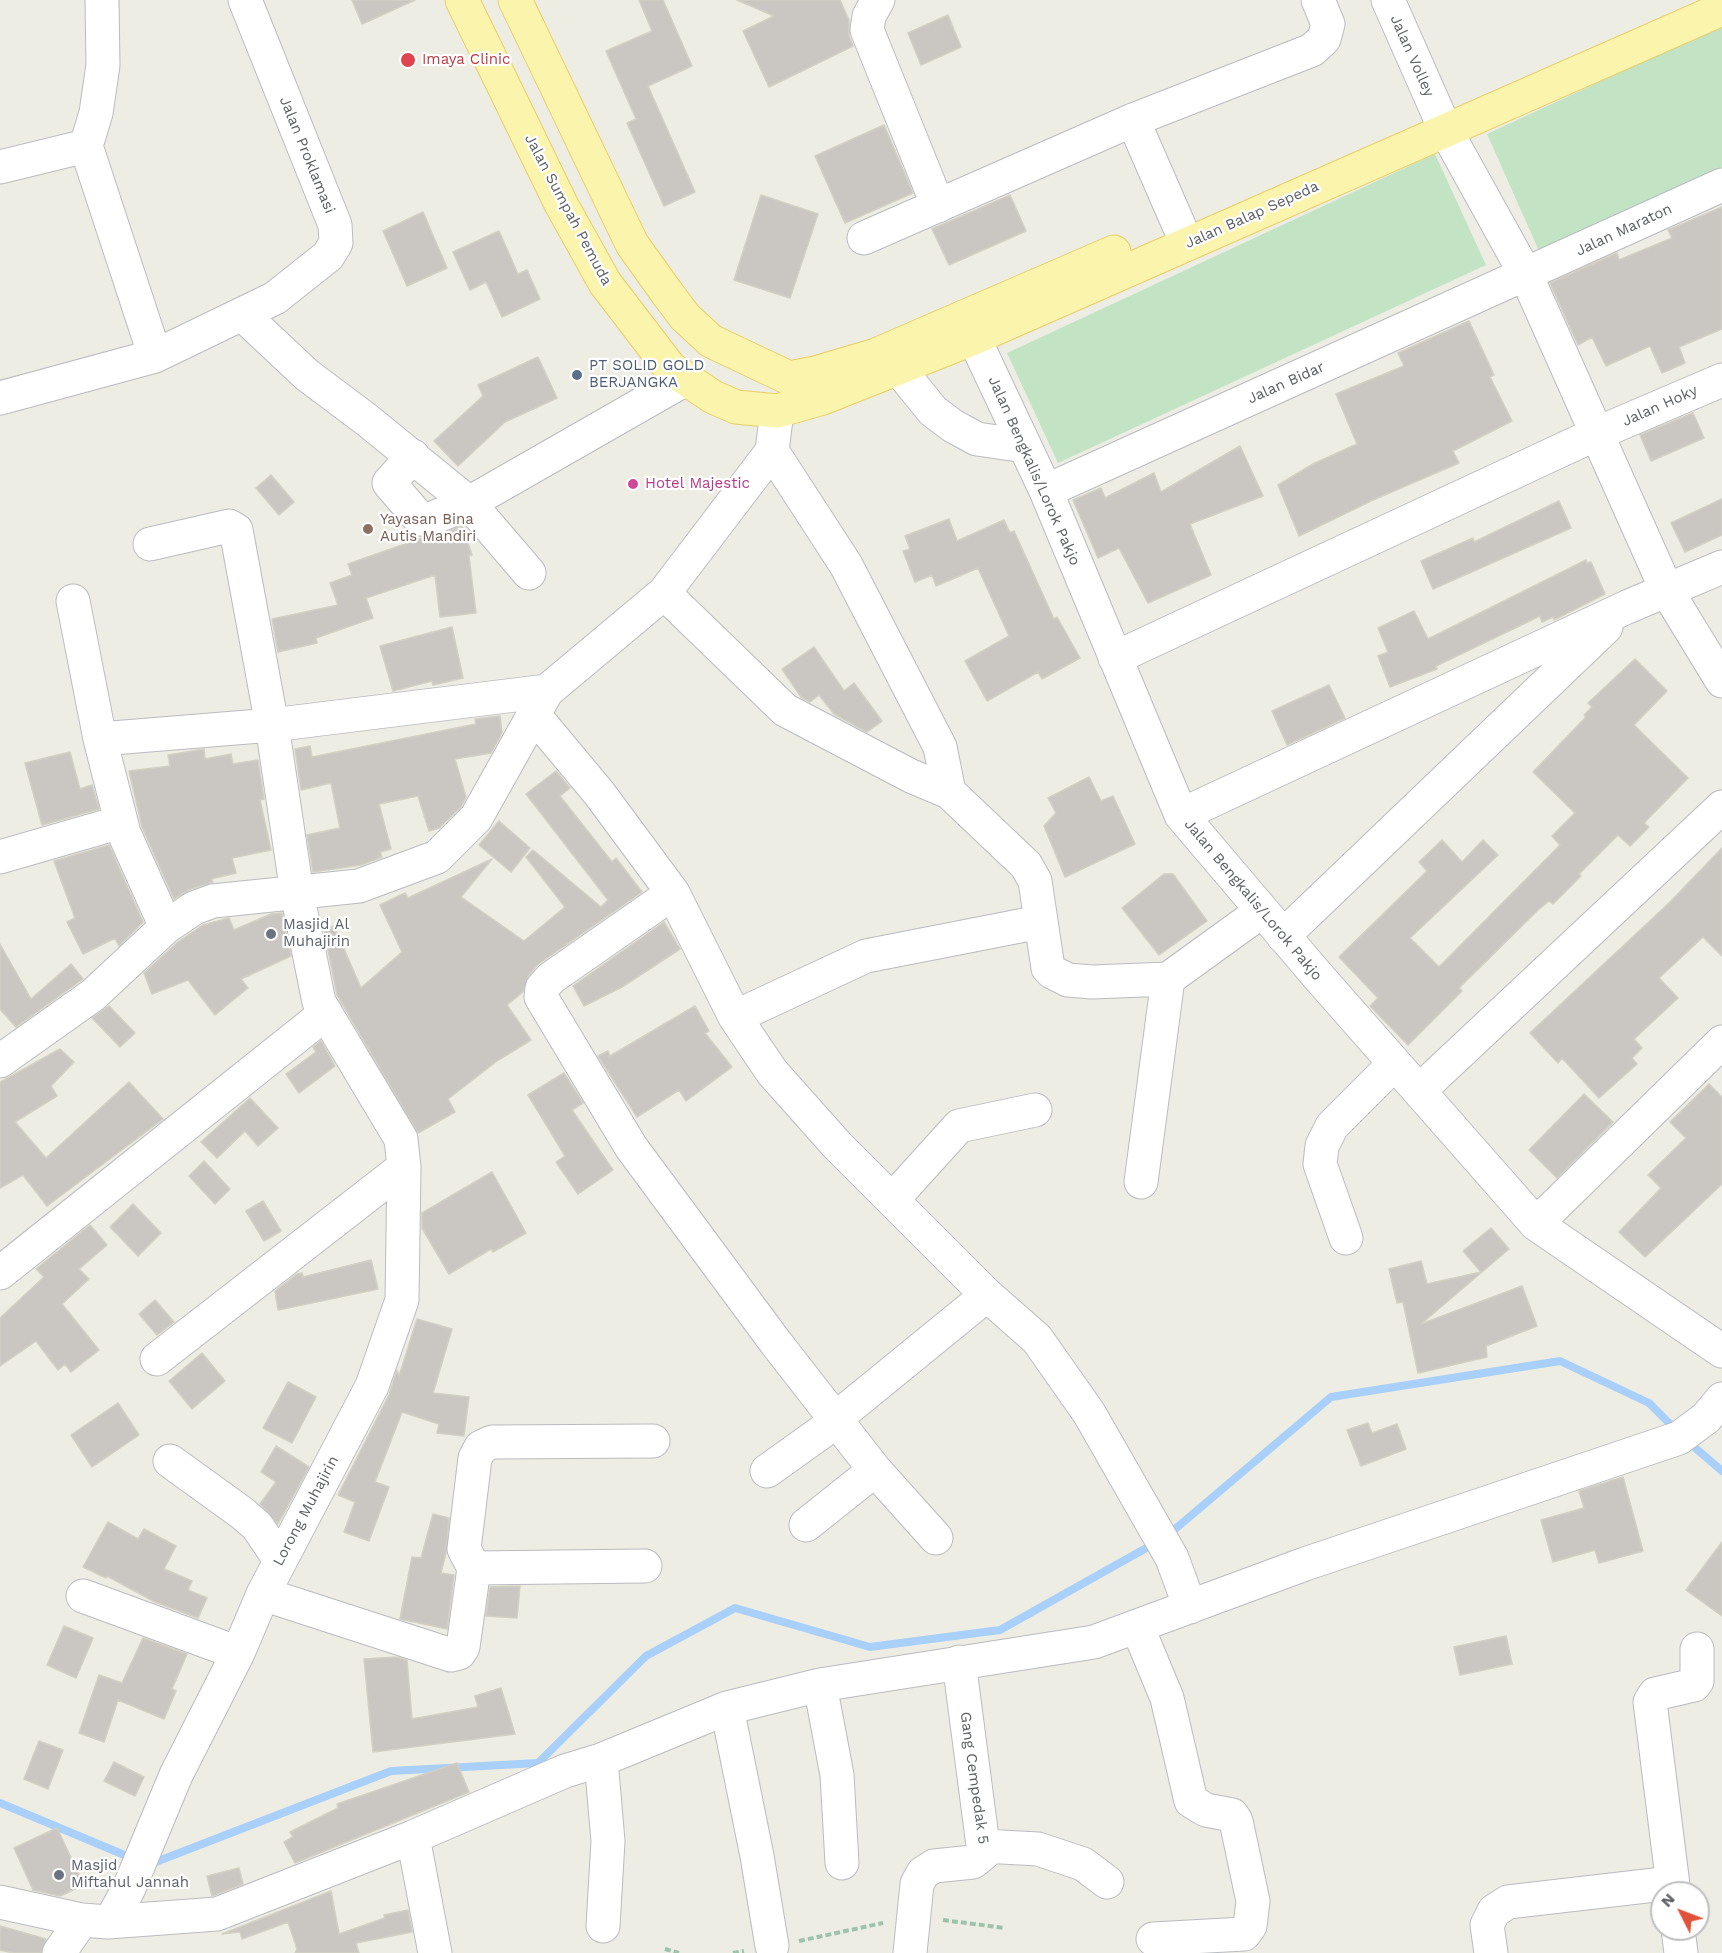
<!DOCTYPE html>
<style>
body{margin:0}
#map{position:relative;width:1722px;height:1953px;overflow:hidden;background:#eeede4;font-family:"Work Sans",sans-serif}
canvas{display:block}
.north{position:absolute;left:1650px;top:1881px;width:60px;height:60px;box-sizing:border-box;background:#fff;border:2px solid #bebfc1;border-radius:50%;rotate:312deg;font-size:16px;font-weight:700;line-height:24px;text-align:center;color:#5c5f64}
.north::after{content:'';display:block;margin:auto;width:21px;height:27px;background:#e05339;clip-path:polygon(50% 0,100% 100%,50% 72%,0 100%)}
</style>
<div id="map">
<canvas width="1722" height="1953"></canvas>
<div class="north">N</div>
</div>
<script>
const context = document.querySelector('canvas').getContext('2d');
context.lineJoin = 'round';
function fill(path, color) {
  context.fillStyle = color;
  context.fill(path, 'evenodd');
}
function toPath(rows) {
  const path = new Path2D();
  for (const r of rows) {
    path.moveTo(r[0], r[1]);
    for (let i = 2; i < r.length; i += 2) path.lineTo(r[i], r[i + 1]);
  }
  return path;
}
function trace(path, color, width, dash) {
  context.strokeStyle = color;
  context.lineWidth = width;
  context.lineCap = dash ? 'butt' : 'round';
  context.setLineDash(dash || []);
  context.stroke(path);
}
function drawText(font, color, halo, rows, align = 'center') {
  context.font = font + ' "Work Sans",sans-serif';
  context.lineWidth = 4.5;
  context.setLineDash([]);
  context.textBaseline = 'middle';
  context.strokeStyle = halo;
  context.fillStyle = color;
  for (const [text, x, y, turn = 0] of rows) {
    context.save();
    context.translate(x, y);
    context.rotate((+turn || 0) * Math.PI / 180);
    context.textAlign = isNaN(turn) ? turn : align;
    if (halo) context.strokeText(text, 0, 0);
    context.fillText(text, 0, 0);
    context.restore();
  }
}
fill(toPath([
 [1722,25,1722,167,1539,251,1487,134],
 [1435,154,1486,265,1058,463,1007,353]
]), '#c2e4c5');
trace(toPath([
 [1686,1440,1722,1471],
 [1168,1535,1331,1397,1560,1361,1649,1403,1677,1431],
 [0,1803,134,1859],
 [148,1865,391,1771,538,1763,646,1656,735,1608,870,1647,1000,1630,1157,1542]
]), '#a8d0fa', 8);
const building = toPath([
 [352,0,415,0,362,24,352,0],
 [639,0,663,0,692,66,648,86,695,192,664,206,627,123,636,119,606,51,652,31,639,0],
 [737,0,840,0,849,20,849,36,853,46,769,87,743,31,774,16,737,0],
 [948,15,961,47,921,65,908,33,948,15],
 [884,125,913,193,845,223,815,156,884,125],
 [761,195,818,214,790,298,734,280,761,195],
 [1010,195,1026,231,949,265,932,229,1010,195],
 [1722,207,1722,329,1679,347,1685,363,1662,373,1650,346,1606,366,1592,337,1578,345,1550,283,1617,253,1619,260,1672,238,1668,230,1722,207],
 [423,212,447,268,407,286,383,231,423,212],
 [499,231,518,274,527,270,540,299,502,317,486,282,470,290,453,252,499,231],
 [1469,321,1494,375,1490,377,1512,421,1453,451,1459,463,1373,500,1299,536,1278,485,1313,464,1357,444,1336,394,1404,366,1398,353,1469,321],
 [538,357,557,398,505,422,458,466,434,441,483,396,478,385,538,357],
 [1693,413,1704,438,1651,461,1640,435,1693,413],
 [1240,446,1263,496,1190,524,1211,575,1148,603,1119,548,1098,558,1073,500,1101,488,1105,498,1154,473,1161,492,1240,446],
 [271,475,294,502,279,515,256,488,271,475],
 [1722,499,1722,535,1685,552,1671,523,1722,499],
 [1559,501,1571,528,1433,589,1421,561,1473,538,1474,542,1559,501],
 [949,519,957,541,1004,520,1010,533,1014,531,1054,619,1057,617,1080,658,1042,679,1038,672,987,701,965,661,1009,636,978,568,936,586,932,575,915,582,903,551,910,549,905,536,949,519],
 [462,526,472,555,469,556,476,613,440,617,435,575,366,598,373,618,316,638,317,643,278,652,272,619,338,605,330,583,352,575,348,564,422,538,435,537,462,526],
 [1586,560,1587,563,1591,562,1605,594,1554,620,1553,617,1542,622,1540,616,1436,666,1437,669,1390,687,1378,656,1388,652,1378,628,1414,611,1428,639,1586,560],
 [452,627,463,678,433,685,432,681,393,691,380,646,452,627],
 [814,647,844,691,854,683,882,721,867,732,834,714,819,695,810,702,801,697,782,669,814,647],
 [1635,659,1667,691,1634,725,1688,778,1644,823,1649,827,1630,846,1618,835,1579,874,1581,876,1553,904,1549,901,1538,910,1459,988,1462,991,1408,1045,1370,1006,1378,998,1339,957,1427,871,1419,862,1442,840,1462,862,1483,840,1498,855,1410,938,1439,967,1560,845,1552,836,1575,813,1533,772,1586,717,1584,715,1592,707,1588,703,1635,659],
 [1329,685,1345,718,1287,745,1272,711,1329,685],
 [500,716,502,733,491,753,455,759,466,797,461,807,439,828,429,831,418,796,379,804,391,849,380,852,382,857,361,865,313,872,307,835,340,828,331,783,301,790,295,749,310,746,312,757,476,724,475,719,500,716],
 [204,749,205,759,231,754,233,764,258,760,264,799,260,800,271,850,232,858,236,873,211,879,213,882,188,890,174,899,142,827,129,771,170,766,168,755,204,749],
 [70,752,80,789,92,785,99,809,42,825,25,763,70,752],
 [556,771,570,788,560,796,612,862,616,858,642,892,537,965,528,976,523,992,507,1005,531,1040,497,1061,448,1099,455,1112,418,1133,337,995,324,930,334,926,361,988,402,952,380,905,405,893,408,898,492,859,461,897,524,941,565,907,526,857,533,850,601,907,608,900,526,794,556,771],
 [1089,777,1101,801,1113,796,1135,844,1065,877,1044,826,1056,813,1048,798,1089,777],
 [499,821,530,848,511,872,479,845,499,821],
 [109,845,143,922,119,946,115,938,83,954,67,922,75,918,54,861,109,845],
 [1722,848,1722,956,1703,937,1659,978,1678,998,1634,1039,1642,1048,1632,1058,1637,1064,1599,1098,1562,1058,1558,1063,1530,1033,1669,903,1722,848],
 [1164,874,1173,874,1207,921,1159,955,1122,908,1164,874],
 [282,913,291,956,241,979,248,988,215,1015,188,980,152,994,144,973,178,942,203,925,229,918,234,930,271,914,282,913],
 [664,922,680,949,622,987,584,1006,573,986,664,922],
 [0,944,31,999,71,964,83,979,16,1027,0,1009,0,944],
 [109,1006,135,1033,120,1047,92,1018,109,1006],
 [695,1006,709,1031,705,1033,732,1067,686,1101,679,1090,637,1117,598,1056,608,1051,610,1056,695,1006],
 [321,1041,335,1066,299,1093,286,1074,316,1052,313,1047,321,1041],
 [60,1049,74,1062,51,1086,57,1096,15,1122,46,1158,129,1082,163,1119,47,1206,23,1175,0,1188,0,1082,60,1049],
 [564,1073,583,1103,572,1110,613,1170,578,1194,556,1162,565,1156,528,1095,564,1073],
 [1709,1084,1722,1097,1722,1184,1645,1257,1619,1232,1661,1188,1648,1175,1686,1138,1670,1122,1709,1084],
 [1584,1094,1613,1122,1557,1178,1529,1150,1584,1094],
 [250,1098,278,1128,258,1146,245,1131,217,1158,201,1142,250,1098],
 [204,1161,230,1189,215,1204,189,1176,204,1161],
 [492,1172,526,1233,493,1252,491,1249,449,1274,422,1228,422,1213,492,1172],
 [263,1201,281,1231,264,1241,246,1211,263,1201],
 [133,1204,161,1233,138,1256,110,1227,133,1204],
 [90,1225,107,1245,79,1269,89,1279,62,1304,99,1350,71,1372,65,1364,58,1370,36,1341,0,1366,0,1318,44,1277,36,1269,90,1225],
 [1491,1228,1509,1249,1421,1324,1522,1286,1537,1326,1486,1346,1487,1357,1418,1373,1403,1302,1397,1303,1389,1269,1421,1261,1427,1284,1481,1272,1463,1251,1491,1228],
 [371,1260,378,1289,278,1310,275,1291,297,1274,302,1273,303,1277,371,1260],
 [155,1300,174,1322,157,1335,139,1314,155,1300],
 [417,1319,452,1329,433,1393,469,1397,464,1436,437,1433,439,1424,402,1412,375,1482,389,1487,369,1541,344,1532,355,1502,338,1495,389,1395,397,1370,399,1376,417,1319],
 [202,1353,225,1381,192,1409,169,1381,202,1353],
 [288,1382,316,1397,292,1443,263,1428,288,1382],
 [118,1403,139,1435,92,1467,71,1435,118,1403],
 [1368,1423,1372,1433,1397,1424,1406,1449,1361,1466,1347,1430,1368,1423],
 [276,1446,309,1467,278,1524,260,1504,276,1482,261,1472,276,1446],
 [1623,1477,1643,1551,1599,1563,1595,1550,1553,1562,1541,1520,1584,1508,1579,1491,1623,1477],
 [433,1514,449,1518,446,1553,441,1573,454,1575,447,1629,400,1619,412,1557,421,1558,433,1514],
 [108,1522,138,1539,144,1529,176,1546,164,1569,192,1581,188,1590,207,1598,198,1618,155,1602,107,1576,106,1578,83,1567,108,1522],
 [1722,1542,1722,1616,1686,1590,1722,1542],
 [520,1586,517,1618,486,1616,490,1587,520,1586],
 [64,1626,93,1638,76,1678,47,1665,64,1626],
 [1506,1636,1512,1664,1460,1675,1454,1647,1506,1636],
 [143,1638,187,1654,172,1689,176,1691,164,1719,118,1700,104,1742,79,1733,99,1675,122,1683,143,1638],
 [397,1657,407,1660,412,1719,478,1707,475,1696,501,1688,515,1734,373,1752,364,1659,397,1657],
 [39,1741,63,1750,48,1789,24,1779,39,1741],
 [114,1762,144,1777,135,1796,104,1781,114,1762],
 [457,1763,469,1792,295,1863,284,1842,293,1837,290,1832,338,1808,337,1804,457,1763],
 [57,1828,84,1885,60,1896,33,1890,14,1848,57,1828],
 [239,1868,243,1884,212,1896,207,1876,239,1868],
 [331,1891,339,1934,385,1918,384,1915,408,1910,412,1932,356,1943,359,1953,295,1953,297,1949,288,1922,242,1939,240,1932,222,1934,331,1891],
 [0,1926,46,1939,41,1953,13,1953,0,1950,0,1926]
]);
fill(building, '#cac7c2');
trace(building, '#d2cfc3', 1.5);
const minor = toPath([
 [102,0,103,65,96,113,86,146,155,356],
 [878,0,869,16,867,30,938,206],
 [1388,0,1445,129,1526,275,1667,591,1722,681],
 [1133,120,1187,244],
 [0,167,86,146],
 [864,238,1133,120,1312,50,1324,39,1328,24,1318,0],
 [242,314,307,375,367,420,469,503,684,380],
 [964,317,1046,491,1181,815,1317,975,1536,1224,1722,1351],
 [890,350,898,368,933,411,953,426,977,439,1025,446],
 [0,398,155,356,275,298,328,256,336,243,335,225,245,0],
 [772,451,846,565,940,747,949,792,1026,865,1035,881,1048,968,1052,972,1068,980,1092,982,1168,979,1262,911],
 [413,456,389,483,420,519,428,520,469,503,529,573],
 [1046,491,1722,185],
 [664,593,785,710,911,776,949,792],
 [73,601,100,739],
 [1115,658,1598,433,1722,380],
 [534,715,599,793,673,893,735,1017,772,1072,837,1145,987,1295,1037,1339,1089,1413,1172,1558,1190,1607],
 [1181,815,1627,607,1722,567],
 [0,857,121,822],
 [673,893,551,978,542,988,541,997,631,1147,776,1343,875,1470,936,1538],
 [166,927,124,833,100,739,272,725,547,691],
 [1283,936,1606,627],
 [735,1017,866,956,1040,922],
 [0,1061,93,995,166,927,194,908,213,901,359,886,437,857,476,818,547,691,664,593,772,451,777,411],
 [1419,1091,1722,807],
 [1141,1182,1168,979],
 [893,1199,959,1126,1035,1110],
 [1536,1224,1722,1042],
 [1346,1238,1320,1164,1322,1146,1332,1126,1394,1064],
 [0,1273,326,1013],
 [157,1359,404,1167],
 [835,1419,987,1295],
 [170,1461,242,1513,257,1526,280,1560],
 [767,1471,837,1421],
 [806,1525,875,1470],
 [474,1568,464,1549,475,1458,481,1447,492,1442,653,1441],
 [263,1594,451,1655,459,1653,463,1647,474,1568,645,1566],
 [83,1596,238,1653],
 [1137,1626,1167,1698,1191,1801,1206,1810,1232,1815,1236,1821,1253,1901,1250,1926,1244,1934,1153,1939],
 [820,1685,837,1775,842,1863],
 [727,1708,757,1856,772,1946],
 [601,1760,608,1841,603,1926],
 [413,1837,435,1953],
 [984,1846,1038,1849,1083,1864,1107,1882],
 [1674,1893,1650,1702,1655,1694,1694,1685,1697,1681,1697,1649],
 [0,1902,82,1920,108,1922,217,1914,413,1837,565,1771,601,1760,727,1708,820,1685,1094,1642,1305,1564,1679,1438,1706,1418,1722,1399],
 [111,1921,129,1888,176,1775,238,1653,263,1594,372,1386,402,1300,404,1167,401,1139,319,1002,297,893,272,725,236,530,229,526,150,544],
 [1678,1929,1681,1953],
 [59,1953,82,1920],
 [910,1953,917,1884,923,1873,934,1866,973,1862,984,1853,959,1662],
 [1491,1953,1487,1925,1494,1911,1508,1902,1672,1883]
]);
const major = toPath([
 [462,0,561,204,605,283,670,368,713,397,736,407,777,411,823,398,974,338,1722,9],
 [515,0,632,244,667,293,685,317,711,341,789,378],
 [789,378,815,373,876,355,1114,252]
]);
trace(minor, '#b9bbc0', 35);
trace(major, '#e9ce62', 35);
trace(toPath([
 [943,1920,1005,1928],
 [799,1941,883,1923],
 [665,1949,679,1953],
 [733,1953,744,1951]
]), '#9cc4ab', 4, [6, 3]);
trace(minor, '#fff', 33);
trace(major, '#faf4ad', 33);
for (const [x, y, r, color] of [
 [408,60,8,"#e0444e"],
 [577,375,6,"#5c6f8a"],
 [633,484,6,"#d1479c"],
 [368,529,6,"#8d6e63"],
 [271,934,6,"#6b7280"],
 [59,1875,6,"#6b7280"]
]) {
  const dot = new Path2D();
  dot.arc(x, y, r, 0, 2 * Math.PI);
  context.fillStyle = color;
  context.fill(dot);
  trace(dot, '#fff', 2);
}
drawText('15px', '#5c5f64', '#fff', [
 ["Jalan Volley",1412,56,66],
 ["Jalan Proklamasi",307,155,68],
 ["Jalan Sumpah Pemuda",568,210,62],
 ["Jalan Balap Sepeda",1252,215,-24],
 ["Jalan Maraton",1624,230,-25],
 ["Jalan Bidar",1286,383,-24],
 ["Jalan Hoky",1660,406,-24],
 ["Jalan Bengkalis/Lorok Pakjo",1034,471,66],
 ["Jalan Bengkalis/Lorok Pakjo",1253,900,50],
 ["Lorong Muhajirin",306,1511,-62],
 ["Gang Cempedak 5",974,1778,82]
]);
drawText('15px', '#be3a42', '#fff', [
 ["Imaya Clinic",422,60]
], 'left');
drawText('15px', '#4e5e75', '#fff', [
 ["PT SOLID GOLD",589,366],
 ["BERJANGKA",589,383]
], 'left');
drawText('15px', '#b23c85', '#fff', [
 ["Hotel Majestic",645,484]
], 'left');
drawText('15px', '#785e54', '#fff', [
 ["Yayasan Bina",380,520],
 ["Autis Mandiri",380,537]
], 'left');
drawText('15px', '#5b616d', '#fff', [
 ["Masjid Al",283,925],
 ["Muhajirin",283,942],
 ["Masjid",71,1866],
 ["Miftahul Jannah",71,1883]
], 'left');
</script>
